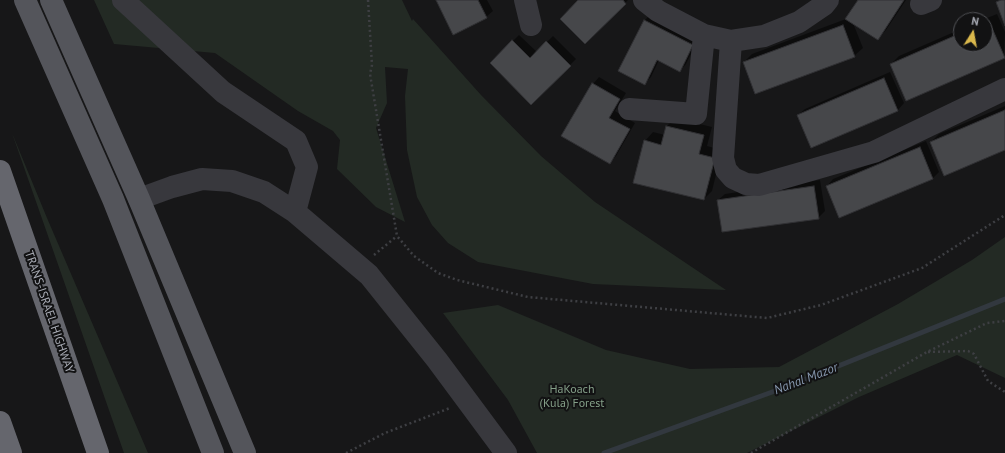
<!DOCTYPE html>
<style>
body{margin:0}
#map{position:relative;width:1005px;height:453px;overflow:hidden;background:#171718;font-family:"PT Sans",sans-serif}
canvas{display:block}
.north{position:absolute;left:953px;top:12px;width:40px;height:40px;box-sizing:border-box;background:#121213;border:1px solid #4f5054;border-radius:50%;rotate:11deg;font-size:11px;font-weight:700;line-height:16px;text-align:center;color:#aaadb6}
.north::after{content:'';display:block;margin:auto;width:14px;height:18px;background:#dab84c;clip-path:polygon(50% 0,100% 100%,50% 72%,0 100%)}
</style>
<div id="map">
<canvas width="1005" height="453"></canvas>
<div class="north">N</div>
</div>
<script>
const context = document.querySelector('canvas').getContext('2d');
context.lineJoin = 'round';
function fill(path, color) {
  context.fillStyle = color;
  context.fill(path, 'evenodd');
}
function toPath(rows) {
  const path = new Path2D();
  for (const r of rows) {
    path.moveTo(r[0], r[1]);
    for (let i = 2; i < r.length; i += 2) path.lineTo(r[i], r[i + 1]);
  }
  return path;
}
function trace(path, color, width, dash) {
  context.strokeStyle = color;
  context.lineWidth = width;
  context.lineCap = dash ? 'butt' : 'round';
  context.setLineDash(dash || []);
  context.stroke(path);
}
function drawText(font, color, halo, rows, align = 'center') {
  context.font = font + ' "PT Sans",sans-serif';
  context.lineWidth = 4;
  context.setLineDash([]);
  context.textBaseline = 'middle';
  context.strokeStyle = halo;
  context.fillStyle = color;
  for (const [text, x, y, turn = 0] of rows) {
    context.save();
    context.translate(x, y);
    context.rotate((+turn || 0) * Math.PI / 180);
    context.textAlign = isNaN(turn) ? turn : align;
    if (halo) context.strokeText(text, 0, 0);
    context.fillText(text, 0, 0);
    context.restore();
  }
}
fill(toPath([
 [94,0,402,0,412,21,413,19,481,95,541,156,595,202,726,290,593,284,478,262,448,243,432,225,417,197,407,150,405,96,408,69,385,67,387,103,376,128,405,222,376,207,337,169,340,140,333,131,298,111,215,53,114,44],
 [12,133,47,218,148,453,124,453],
 [1005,237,1005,378,957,355,859,397,747,453,537,453,508,400,443,313,498,305,606,350,690,369,779,367,898,304,972,260]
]), '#232a24');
fill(toPath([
 [437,0,487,0,493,11,486,17],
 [579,0,628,0,585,43],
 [859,0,906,0,886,30,878,38,853,23,863,48,854,56,744,62,752,54,846,19],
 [651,14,699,38,686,64,680,71,659,60,651,77,645,83,644,21],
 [997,14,1005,32,1004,57,891,64,899,56,961,29,961,44,985,44,985,20,982,20],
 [519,35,537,52,553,36,576,59,531,104,491,63],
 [890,72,904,103,898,110,812,147,798,115,805,109],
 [599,77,626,93,615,111,635,123,616,156,610,162,593,84],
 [1005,106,1005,149,931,142,939,134],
 [675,118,712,127,707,146,722,150,712,191,704,199,645,141,653,132,665,135,667,126],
 [926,141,939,172,933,178,827,186,833,179],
 [820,180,825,211,818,218,718,200,725,194]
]), '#0007');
trace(toPath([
 [604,453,786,387,1005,299]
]), '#32383f', 5);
const building = toPath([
 [436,0,478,0,487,18,453,35,436,0],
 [578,0,623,0,626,4,585,44,560,19,578,0],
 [858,0,904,0,878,40,845,19,858,0],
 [1001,0,1005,0,1005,26,996,2,1001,0],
 [644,20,693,45,680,72,657,60,645,85,618,71,644,20],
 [989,21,1005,58,906,101,890,64,961,33,961,44,985,44,985,23,989,21],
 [843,25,855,57,755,94,743,62,843,25],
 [512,40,530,58,546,41,571,66,531,105,490,63,512,40],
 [884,78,898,111,811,148,797,115,884,78],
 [592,83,620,99,609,118,630,129,610,164,561,136,592,83],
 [1005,110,1005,150,944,176,930,142,1005,110],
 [666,126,704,135,699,154,715,158,704,200,633,183,644,140,661,145,666,126],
 [920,147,933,179,839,218,826,186,920,147],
 [814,186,819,219,722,232,717,200,814,186]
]);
fill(building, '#46474a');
trace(building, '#313134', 1);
trace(toPath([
 [368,0,372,65,370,74,397,236,414,256,438,273,457,280,528,297,767,318,821,305,922,268,1005,215],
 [374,255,397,236],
 [928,352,968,351,974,354,988,381,1005,392],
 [346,453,385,433,450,408],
 [751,453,927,352,987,323,1005,321]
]), '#3e3f43', 2.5, [2, 3]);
trace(toPath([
 [123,0,223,92,296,141,307,167,295,212],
 [525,0,531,25],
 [644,0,658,11,704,35,731,41,764,36,799,22,824,5,828,0],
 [921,4,931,0],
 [731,41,723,158,726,170,733,178,746,184,759,185,874,152,1005,89],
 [629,109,696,114,704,35],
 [139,199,172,187,202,179,232,181,264,192,295,212,369,275,437,360,506,453]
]), '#38383d', 22);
trace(toPath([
 [25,0,113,199,213,453],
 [51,0,139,199,245,453]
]), '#54555b', 22);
trace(toPath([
 [0,171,98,453],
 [0,422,11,453]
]), '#65666d', 22);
drawText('12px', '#aaadb6', '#121213', [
 ["TRANS-ISRAEL HIGHWAY",49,312,71]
]);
drawText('12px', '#849f88', '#121213', [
 ["HaKoach",572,390],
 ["(Kula) Forest",572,404]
]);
drawText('italic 13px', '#8697ad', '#121213', [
 ["Nahal Mazor",806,379,-21]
]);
</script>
